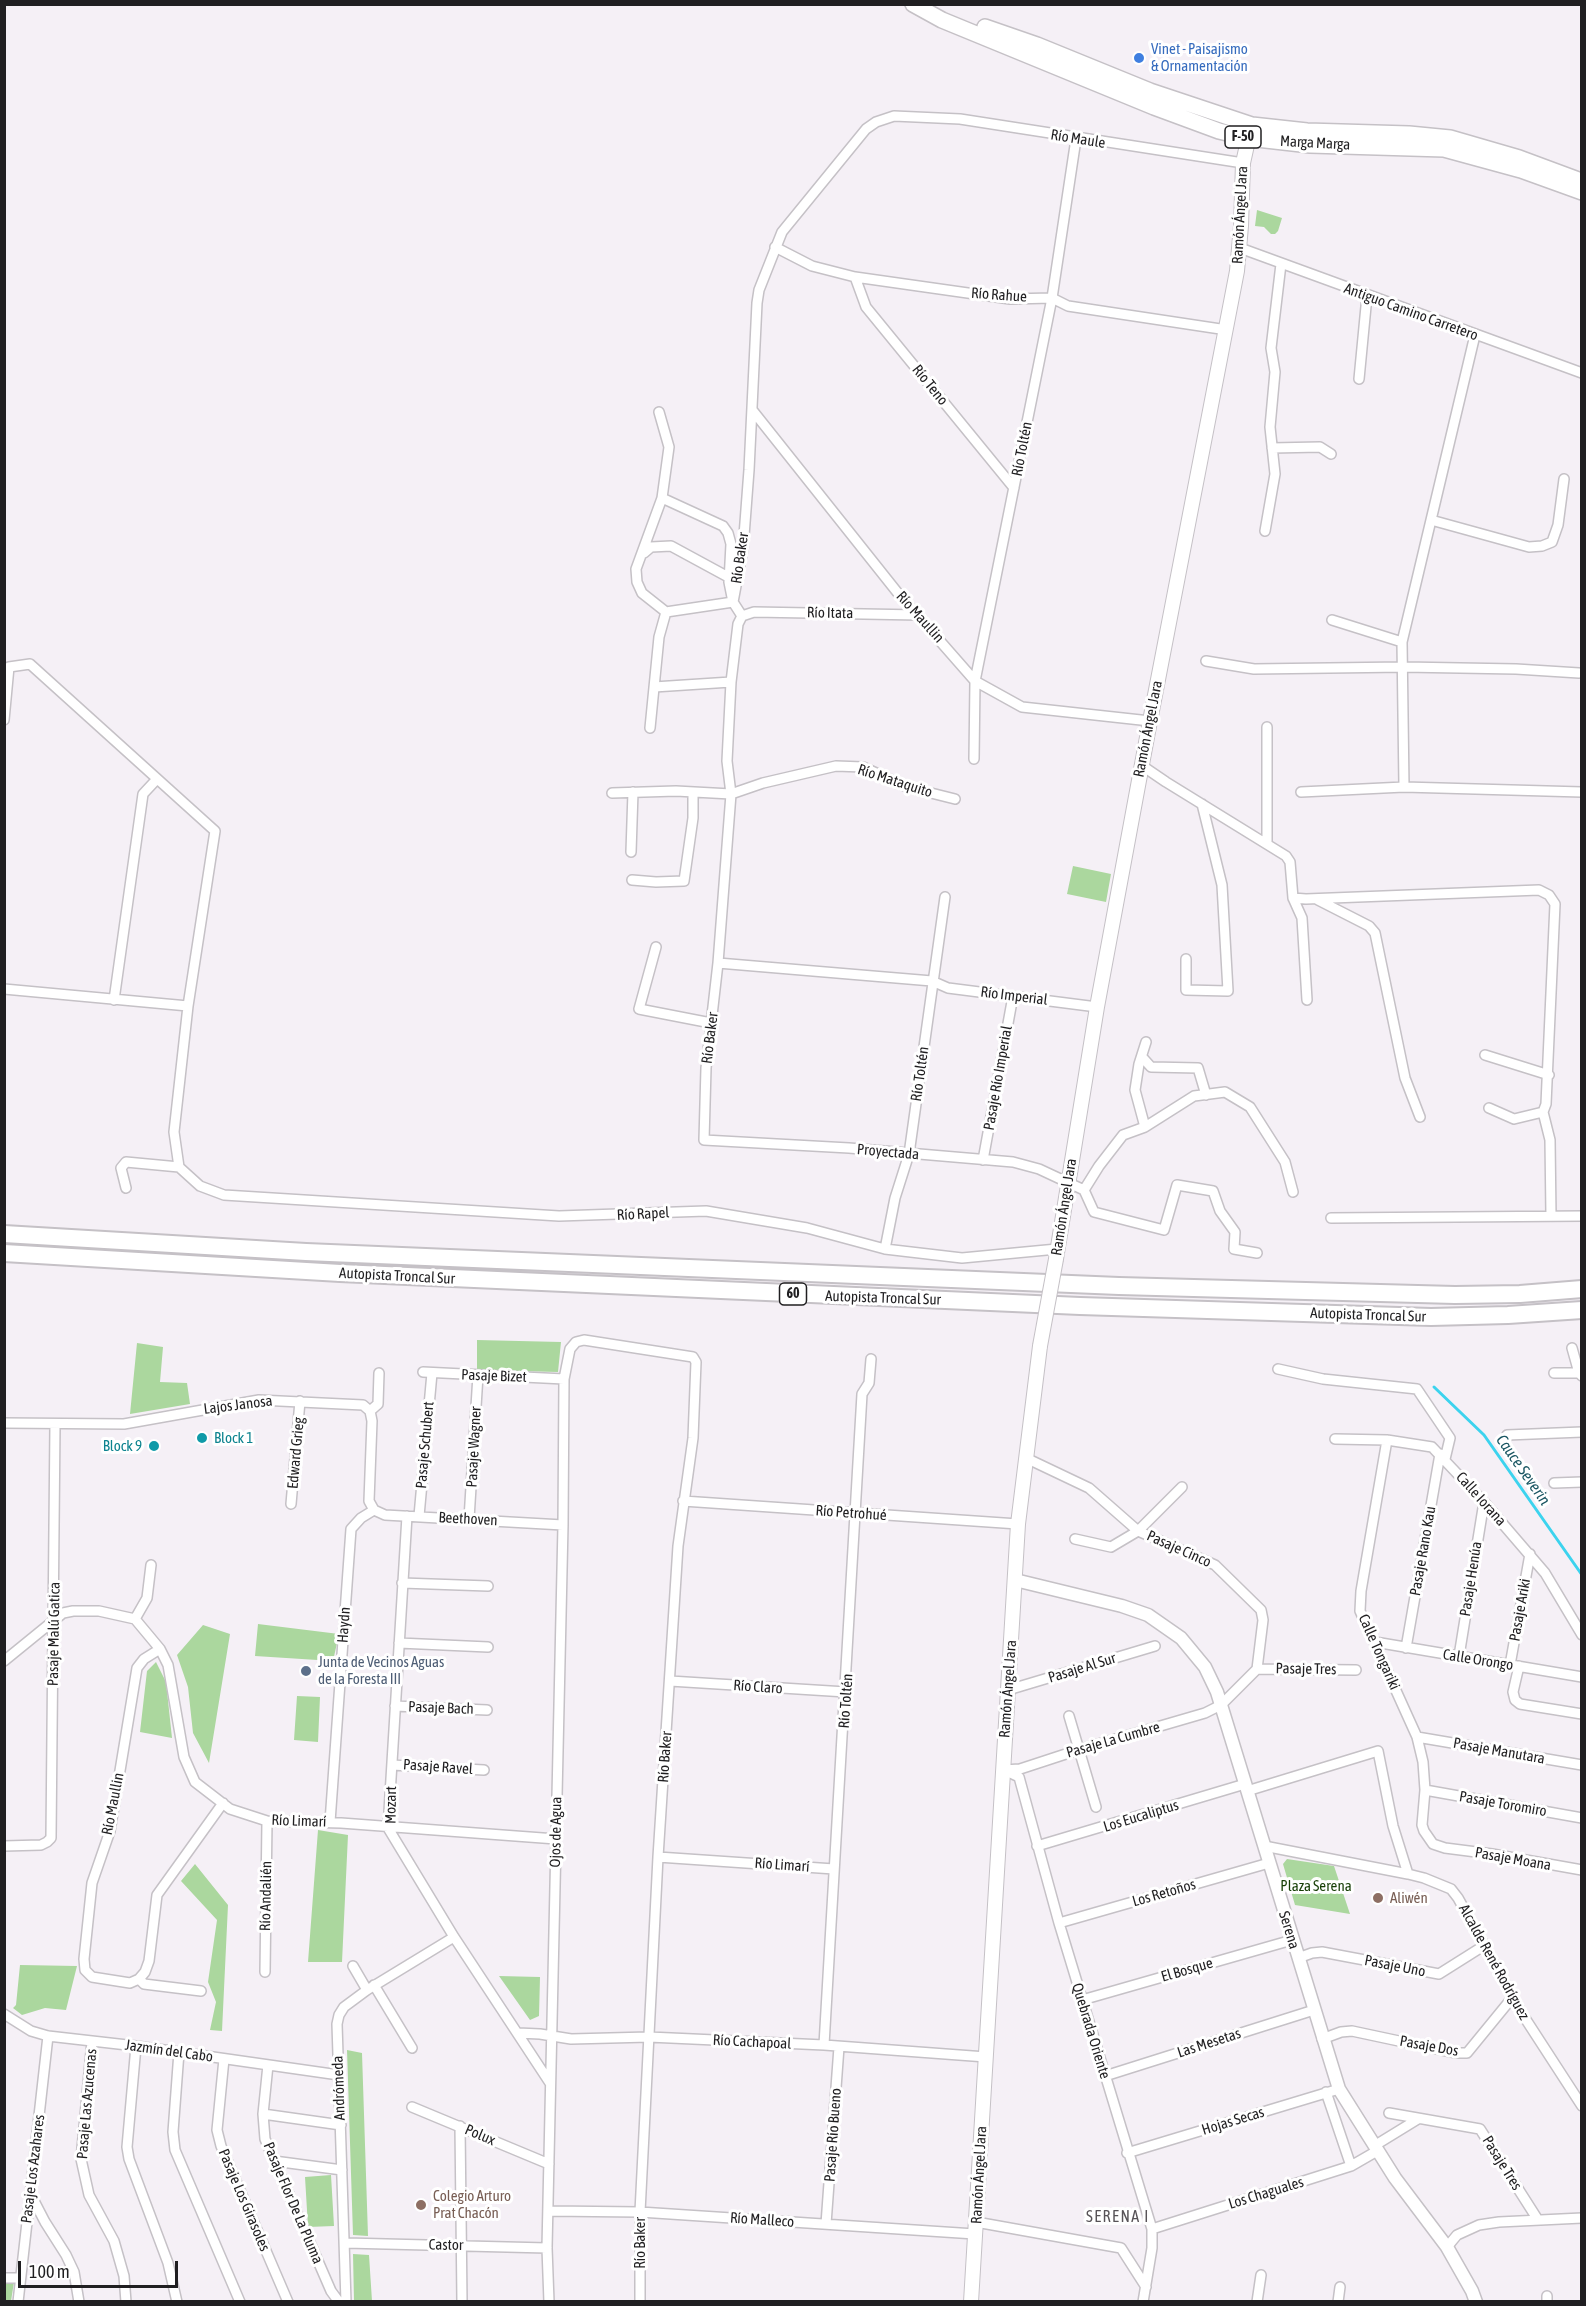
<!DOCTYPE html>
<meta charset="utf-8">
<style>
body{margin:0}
#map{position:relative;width:1586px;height:2306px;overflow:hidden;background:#f5f0f6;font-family:"Asap Condensed",sans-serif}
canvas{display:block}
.frame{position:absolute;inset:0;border:6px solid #201f21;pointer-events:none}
.scale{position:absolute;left:18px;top:2261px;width:160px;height:27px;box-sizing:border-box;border:3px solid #201f21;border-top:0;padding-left:8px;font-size:18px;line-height:21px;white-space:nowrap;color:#201f21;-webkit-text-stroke:4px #fff;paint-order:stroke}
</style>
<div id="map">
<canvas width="1586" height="2306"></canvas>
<div class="frame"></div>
<div class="scale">100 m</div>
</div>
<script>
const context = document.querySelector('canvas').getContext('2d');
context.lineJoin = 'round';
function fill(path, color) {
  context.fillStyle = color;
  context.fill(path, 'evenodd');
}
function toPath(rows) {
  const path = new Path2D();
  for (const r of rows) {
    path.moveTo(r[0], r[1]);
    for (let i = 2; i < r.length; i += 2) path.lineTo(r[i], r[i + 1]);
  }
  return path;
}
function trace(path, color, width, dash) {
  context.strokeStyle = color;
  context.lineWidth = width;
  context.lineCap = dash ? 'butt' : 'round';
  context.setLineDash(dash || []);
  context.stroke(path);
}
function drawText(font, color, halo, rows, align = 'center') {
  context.font = font + ' "Asap Condensed",sans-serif';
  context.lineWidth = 6;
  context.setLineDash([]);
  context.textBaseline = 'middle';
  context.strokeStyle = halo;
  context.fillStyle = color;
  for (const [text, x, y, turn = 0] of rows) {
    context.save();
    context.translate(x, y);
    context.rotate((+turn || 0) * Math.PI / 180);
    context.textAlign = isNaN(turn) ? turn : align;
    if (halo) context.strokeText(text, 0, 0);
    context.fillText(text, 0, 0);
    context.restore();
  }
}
fill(toPath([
 [1257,210,1282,218,1278,231,1275,234,1271,234,1264,227,1255,226],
 [1073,866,1111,874,1106,902,1067,894],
 [477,1340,561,1342,558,1372,477,1370],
 [137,1343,163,1347,160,1382,187,1383,190,1404,130,1414],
 [258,1624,339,1634,333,1661,255,1656],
 [203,1625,230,1634,209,1763,193,1733,188,1687,177,1655],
 [156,1662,166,1682,172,1738,140,1732,147,1671],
 [297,1696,320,1697,318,1742,294,1740],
 [318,1830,348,1835,342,1962,308,1962],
 [1287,1859,1334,1866,1350,1914,1295,1905,1283,1864],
 [195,1864,228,1905,222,2031,210,2030,216,2002,208,1982,217,1920,181,1881],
 [20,1965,77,1966,66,2010,45,2008,22,2015,13,2008,16,2005],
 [499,1976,540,1977,539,2016,530,2020],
 [347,2050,362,2053,368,2236,353,2235],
 [331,2175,334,2226,308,2227,305,2177],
 [353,2254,369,2255,372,2301,354,2301],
 [4,2282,14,2282,11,2301,5,2301]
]), '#abd79e');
trace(toPath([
 [1434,1387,1484,1435,1582,1575]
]), '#3cd3ee', 3);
const minor = toPath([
 [1243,163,960,119,894,116,876,122,866,129,782,232,759,290,757,303,749,470,743,549,733,602,742,616,738,624,731,682,727,761,731,794,718,963,706,1068,704,1140,849,1148,1013,1162,1039,1169,1084,1190,1099,1166,1123,1135,1145,1127,1194,1096,1225,1092,1250,1107,1285,1162,1293,1192],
 [775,247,812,266,855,277,1010,299,1052,298,1068,306,1227,330],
 [1240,248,1582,373],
 [855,277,866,307,1014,488],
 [1359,379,1367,296],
 [753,411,897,592,975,681,1022,707,1150,721],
 [659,412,669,447,662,498,636,569,637,582,642,593,666,612,733,602,729,582,731,544,728,533,723,526,662,498],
 [1272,448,1320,447,1331,454],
 [1431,520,1529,547,1542,546,1552,542,1558,525,1564,479],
 [1265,531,1275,474,1270,427,1275,372,1271,348,1281,264],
 [644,553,651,547,671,546,730,578],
 [742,616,754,612,919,615],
 [1332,620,1402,642],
 [1206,661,1254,669,1404,667,1516,669,1579,673],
 [654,687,731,682],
 [4,720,9,667,30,664,215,831,188,1006,174,1132,179,1167,200,1186,224,1195,559,1216,706,1211,807,1228,885,1249,962,1258,1057,1249],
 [1267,727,1267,844],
 [650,728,659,637,666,612],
 [974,759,975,681,1052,298,1076,139],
 [1141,765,1166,782,1286,856,1290,862,1293,898,1306,899,1539,890,1549,895,1555,904,1546,1104,1543,1112,1514,1119,1489,1108],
 [1404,787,1402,642,1475,335],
 [1301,792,1404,787,1582,792],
 [612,793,676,791,731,794,763,783,836,766,863,767,907,787,955,799],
 [631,852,633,792],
 [632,880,656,882,684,881,693,818,693,792],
 [1293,898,1302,918,1307,1000],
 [1318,900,1369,926,1375,933,1405,1078,1420,1117],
 [656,947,639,1009,711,1023],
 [1186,959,1186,990,1228,991,1222,885,1202,804],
 [718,963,932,981,948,988,1097,1007],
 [4,989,188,1006],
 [114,1000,143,794,157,779],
 [1485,1055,1549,1075],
 [1142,1057,1151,1067,1198,1068,1206,1095],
 [1543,1112,1550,1140,1551,1216],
 [1145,1127,1135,1090,1139,1064,1146,1042],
 [983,1160,1013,996],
 [126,1188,121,1168,126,1162,179,1167],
 [1084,1190,1094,1212,1164,1230,1177,1185,1213,1191,1220,1211,1235,1232,1234,1249,1257,1253],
 [1331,1218,1582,1216],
 [885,1249,895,1198,909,1154,945,897],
 [1572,1348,1579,1373],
 [1278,1369,1323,1379,1417,1389,1450,1438,1445,1459],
 [423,1372,564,1379],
 [1554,1373,1579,1373,1582,1376],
 [370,1411,378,1404,379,1373],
 [4,1423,124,1424,259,1400,363,1405,370,1411,372,1421,369,1501,374,1510,385,1515,563,1525],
 [1507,1435,1582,1432],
 [1335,1439,1387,1440,1432,1447,1484,1502,1545,1573,1582,1635],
 [1387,1440,1361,1591,1360,1611,1417,1737,1423,1762,1425,1790,1422,1825,1424,1831,1433,1844,1445,1848,1492,1854,1582,1870],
 [1554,1483,1582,1482],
 [683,1501,1018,1524],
 [291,1504,300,1401],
 [407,1516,388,1828,454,1937,550,2083],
 [419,1516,432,1373],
 [469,1519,478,1375],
 [1075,1539,1111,1547,1138,1531,1182,1487],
 [402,1583,488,1586],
 [135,1619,147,1598,151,1565],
 [1375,1642,1582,1677],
 [399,1643,488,1647],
 [1406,1648,1440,1454],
 [160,1649,144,1659,137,1668,110,1831,92,1883,84,1959,85,1970,92,1977,130,1983,139,1979,145,1972,149,1961,157,1895,223,1803],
 [1459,1656,1484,1502],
 [4,1661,63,1613,73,1611,99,1611,135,1619,160,1649,168,1665,184,1757,195,1782,230,1809,267,1821,341,1823,556,1839],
 [1510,1665,1530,1554],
 [1519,1666,1513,1692,1515,1700,1520,1704,1582,1714],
 [1257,1669,1356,1670],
 [670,1681,846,1692],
 [1008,1690,1155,1646],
 [395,1706,487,1710],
 [1069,1716,1096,1807],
 [1417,1737,1582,1765],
 [392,1765,484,1770],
 [1003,1770,1020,1769,1078,1750,1205,1713,1221,1705,1257,1669,1263,1620,1261,1610,1215,1565,1138,1531,1089,1488,1028,1459],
 [1006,1771,1019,1777,1059,1923,1152,2229,1152,2248,1143,2302],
 [1425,1790,1582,1818],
 [1247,1791,1378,1751,1393,1826,1408,1874],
 [330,1822,351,1529,361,1518,374,1510],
 [4,1846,41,1845,47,1842,51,1838,55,1424],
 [1037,1846,1245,1784],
 [1264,1846,1408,1874,1424,1878,1451,1889,1458,1898,1521,2012,1582,2106],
 [658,1857,834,1869],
 [1059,1923,1269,1863],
 [1298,1958,1312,1953,1322,1952,1439,1974,1485,1945],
 [353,1966,367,1990],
 [265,1972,267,1821],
 [139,1979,144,1984,201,1991],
 [374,1985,412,2048],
 [1082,2000,1292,1940],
 [4,2014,31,2031,48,2036,136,2046,339,2075],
 [518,2033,540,2034,571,2039,649,2037,824,2045,986,2057],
 [1322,2039,1341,2032,1352,2031,1455,2053,1467,2053,1512,1998],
 [92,2041,81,2159,89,2195,114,2241,124,2276,126,2302],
 [824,2045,862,1394,869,1383,871,1359],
 [136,2046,127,2147,129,2159,168,2263,177,2302],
 [179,2052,173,2132,175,2150,240,2302],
 [224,2059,217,2130,221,2146,288,2302],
 [268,2065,263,2114,265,2139,331,2291,339,2302],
 [1105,2076,1314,2010],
 [1326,2092,1351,2166],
 [412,2107,549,2164],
 [1389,2113,1480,2129,1538,2220],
 [263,2114,341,2125],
 [460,2126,462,2302],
 [1374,2146,1418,2119],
 [1127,2153,1339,2089],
 [274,2161,342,2170],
 [31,2195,45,2222,66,2255,74,2272,79,2302],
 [549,2211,640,2212,975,2234],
 [976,2222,1121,2248,1146,2287],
 [826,2224,839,2047],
 [1152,2229,1351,2166,1377,2151],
 [346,2243,547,2248],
 [1447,2247,1457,2235,1479,2225,1499,2222,1582,2218],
 [4,2278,19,2278],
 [1547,2296,1547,2302],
 [18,2302,48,2036],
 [346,2302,337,2024,339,2015,344,2007,367,1990,454,1937],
 [549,2302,547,2248,563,1525,564,1379,570,1349,576,1342,584,1340,693,1357,696,1362,693,1438,678,1546,658,1857,640,2212,640,2302],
 [1257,2302,1261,2275],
 [1338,2302,1340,2287]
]);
const tertiary = toPath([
 [1015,1580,1122,1606,1148,1615,1181,1638,1205,1667,1217,1692,1339,2089,1395,2178,1447,2247,1472,2291,1476,2302]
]);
const secondary = toPath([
 [1056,1259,1097,1007,1150,721,1237,271,1241,226,1243,163,1251,127],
 [971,2302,1018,1524,1040,1346]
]);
const primary = toPath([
 [913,4,942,20,1154,107,1219,131,1248,138,1310,145,1444,149,1521,170,1582,192],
 [985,27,1037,45,1150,91,1252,125,1307,131,1409,134,1450,138,1519,158,1581,181]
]);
const motorway = toPath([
 [4,1234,306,1252,1119,1286,1455,1295,1520,1294,1582,1289],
 [4,1253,340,1273,1080,1306,1431,1317,1508,1315,1582,1310]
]);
trace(minor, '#c5c1c6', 12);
trace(tertiary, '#c5c1c6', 15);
trace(secondary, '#c5c1c6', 16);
trace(primary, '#c5c1c6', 18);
trace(motorway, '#c5c1c6', 20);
trace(minor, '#fff', 9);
trace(tertiary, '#fff', 12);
trace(secondary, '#fff', 14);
trace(primary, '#fff', 15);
trace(motorway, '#fff', 16);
const secondaryBridge = toPath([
 [1040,1346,1056,1259]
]);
trace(secondaryBridge, '#c5c1c6', 16, []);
trace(secondaryBridge, '#fff', 14);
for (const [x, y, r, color] of [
 [1139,58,6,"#3f7fe0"],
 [202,1438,6,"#0f9aa8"],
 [154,1446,6,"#0f9aa8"],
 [306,1671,6,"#5c6f8a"],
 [1378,1898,6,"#8d6e63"],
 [421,2205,6,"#8d6e63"]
]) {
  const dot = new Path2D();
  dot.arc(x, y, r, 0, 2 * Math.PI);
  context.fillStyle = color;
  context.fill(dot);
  trace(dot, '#fff', 2);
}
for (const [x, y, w] of [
 [1243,137,36],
 [793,1294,27]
]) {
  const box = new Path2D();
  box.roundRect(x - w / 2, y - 11, w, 22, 4.5);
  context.fillStyle = '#fff';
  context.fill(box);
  trace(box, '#201f21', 1.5);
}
drawText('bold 14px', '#201f21', null, [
 ["F-50",1243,137],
 ["60",793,1294]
]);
drawText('15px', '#366cbe', '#fff', [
 ["Vinet - Paisajismo",1151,49],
 ["& Ornamentación",1151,66]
], 'left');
drawText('15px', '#201f21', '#fff', [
 ["Río Maule",1078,139,9],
 ["Marga Marga",1315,143,3],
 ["Ramón Ángel Jara",1240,215,-87],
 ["Río Rahue",999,295,4],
 ["Antiguo Camino Carretero",1411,312,20],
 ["Río Teno",930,385,51],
 ["Río Toltén",1022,449,-79],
 ["Río Baker",740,558,-82],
 ["Río Itata",830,613,1],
 ["Río Maullin",920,617,48],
 ["Ramón Ángel Jara",1148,729,-79],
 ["Río Mataquito",895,781,18],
 ["Río Imperial",1014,996,7],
 ["Río Baker",710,1038,-83],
 ["Río Toltén",920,1074,-82],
 ["Pasaje Río Imperial",998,1078,-80],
 ["Proyectada",888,1152,5],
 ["Ramón Ángel Jara",1064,1207,-81],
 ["Río Rapel",643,1214,-3],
 ["Autopista Troncal Sur",397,1276,3],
 ["Autopista Troncal Sur",883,1298,2],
 ["Autopista Troncal Sur",1368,1315,2],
 ["Pasaje Bizet",494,1376,2],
 ["Lajos Janosa",238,1405,-7],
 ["Pasaje Schubert",425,1445,-85],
 ["Pasaje Wagner",474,1447,-87],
 ["Edward Grieg",296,1453,-85],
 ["Calle Iorana",1481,1499,48],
 ["Río Petrohué",851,1513,4],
 ["Beethoven",468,1519,3],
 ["Pasaje Cinco",1179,1549,24],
 ["Pasaje Rano Kau",1423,1551,-80],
 ["Pasaje Henúa",1471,1579,-81],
 ["Pasaje Ariki",1520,1610,-80],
 ["Haydn",344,1625,-86],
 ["Pasaje Malú Gatica",54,1634,-89],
 ["Calle Tongariki",1379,1652,66],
 ["Calle Orongo",1478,1660,9],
 ["Pasaje Al Sur",1082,1668,-17],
 ["Pasaje Tres",1306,1669,1],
 ["Río Claro",758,1687,4],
 ["Ramón Ángel Jara",1008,1689,-86],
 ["Río Toltén",846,1701,-86],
 ["Pasaje Bach",441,1708,2],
 ["Pasaje La Cumbre",1113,1740,-16],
 ["Pasaje Manutara",1499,1751,10],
 ["Río Baker",665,1757,-86],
 ["Pasaje Ravel",438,1767,4],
 ["Río Maullin",113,1804,-79],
 ["Pasaje Toromiro",1503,1804,10],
 ["Mozart",391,1805,-89],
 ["Los Eucaliptus",1141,1816,-17],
 ["Río Limarí",299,1821,2],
 ["Ojos de Agua",556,1832,-89],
 ["Pasaje Moana",1513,1859,10],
 ["Río Limarí",782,1865,4],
 ["Los Retoños",1164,1893,-16],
 ["Río Andalién",266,1896,-89],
 ["Serena",1289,1930,73],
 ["Alcalde René Rodríguez",1494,1962,61],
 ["Pasaje Uno",1395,1966,11],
 ["El Bosque",1187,1970,-16],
 ["Quebrada Oriente",1091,2031,73],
 ["Río Cachapoal",752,2042,3],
 ["Las Mesetas",1209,2043,-18],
 ["Pasaje Dos",1429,2046,10],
 ["Jazmín del Cabo",169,2051,8],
 ["Andrómeda",339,2088,-92],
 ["Pasaje Las Azucenas",87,2104,-85],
 ["Hojas Secas",1233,2121,-17],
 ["Polux",480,2135,23],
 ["Pasaje Río Bueno",833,2135,-86],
 ["Pasaje Tres",1502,2163,58],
 ["Pasaje Los Azahares",33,2169,-83],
 ["Ramón Ángel Jara",979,2175,-87],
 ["Los Chaguales",1266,2193,-17],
 ["Pasaje Los Girasoles",244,2200,67],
 ["Pasaje Flor De La Pluma",293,2203,67],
 ["Río Malleco",762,2220,4],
 ["Río Baker",640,2243,-90],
 ["Castor",446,2245,1]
]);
drawText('15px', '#0d838f', '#fff', [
 ["Block 1",214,1438],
 ["Block 9",142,1446,"right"]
], 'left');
drawText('15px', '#4e5e75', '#fff', [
 ["Junta de Vecinos Aguas",318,1662],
 ["de la Foresta III",318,1679]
], 'left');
drawText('15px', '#163e05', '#fff', [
 ["Plaza Serena",1316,1886]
]);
drawText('15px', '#785e54', '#fff', [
 ["Aliwén",1390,1898],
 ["Colegio Arturo",433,2196],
 ["Prat Chacón",433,2213]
], 'left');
drawText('italic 16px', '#1a5662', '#fff', [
 ["Cauce Severin",1523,1470,55]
]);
context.letterSpacing = '1.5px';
drawText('16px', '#575357', '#fff', [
 ["SERENA I",1118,2217]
]);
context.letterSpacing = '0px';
</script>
